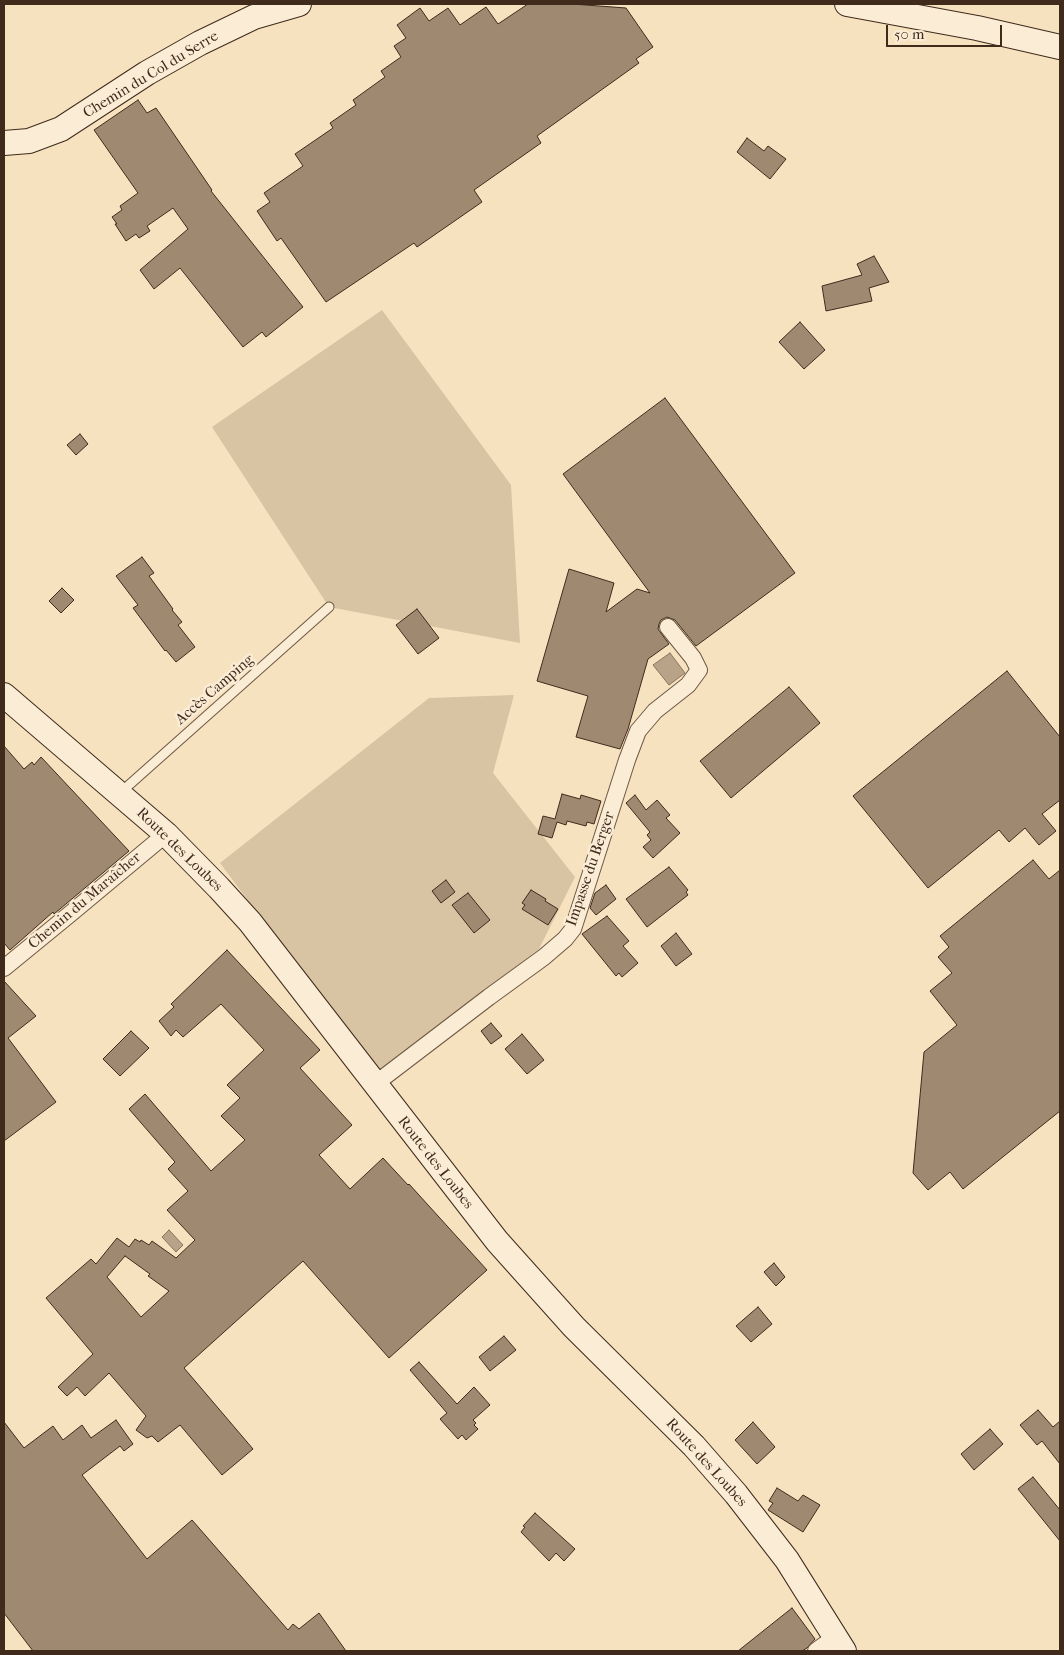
<!DOCTYPE html>
<meta charset="utf-8">
<style>
body{margin:0}
#map{position:relative;width:1064px;height:1655px;overflow:hidden;background:#f7e2bf;font-family:"IM FELL French Canon",serif}
canvas{display:block}
.frame{position:absolute;inset:0;border:5px solid #3f2a1c;pointer-events:none}
.scale{position:absolute;left:886px;top:25px;width:116px;height:22px;box-sizing:border-box;border:2px solid #3f2a1c;border-top:0;padding-left:6px;font-size:15px;line-height:18px;white-space:nowrap;color:#3f2a1c;-webkit-text-stroke:4px #faecd5;paint-order:stroke}
</style>
<div id="map">
<canvas width="1064" height="1655"></canvas>
<div class="frame"></div>
<div class="scale">50 m</div>
</div>
<script>
const context = document.querySelector('canvas').getContext('2d');
context.lineJoin = 'round';
function fill(path, color) {
  context.fillStyle = color;
  context.fill(path, 'evenodd');
}
function toPath(rows) {
  const path = new Path2D();
  for (const r of rows) {
    path.moveTo(r[0], r[1]);
    for (let i = 2; i < r.length; i += 2) path.lineTo(r[i], r[i + 1]);
  }
  return path;
}
function trace(path, color, width, dash) {
  context.strokeStyle = color;
  context.lineWidth = width;
  context.lineCap = dash ? 'butt' : 'round';
  context.setLineDash(dash || []);
  context.stroke(path);
}
function drawText(font, color, halo, rows, align = 'center') {
  context.font = font + ' "IM FELL French Canon",serif';
  context.lineWidth = 5;
  context.setLineDash([]);
  context.textBaseline = 'middle';
  context.strokeStyle = halo;
  context.fillStyle = color;
  for (const [text, x, y, turn = 0] of rows) {
    context.save();
    context.translate(x, y);
    context.rotate((+turn || 0) * Math.PI / 180);
    context.textAlign = isNaN(turn) ? turn : align;
    if (halo) context.strokeText(text, 0, 0);
    context.fillText(text, 0, 0);
    context.restore();
  }
}
fill(toPath([
 [382,310,511,485,520,643,329,607,212,427],
 [514,695,493,773,575,877,539,949,377,1074,220,863,429,698]
]), '#d8c3a3');
const water = toPath([
 [670,653,685,673,669,685,653,665,670,653],
 [169,1230,183,1245,176,1252,162,1237,169,1230]
]);
fill(water, '#b8a388');
trace(water, '#88735d', 1);
const building = toPath([
 [528,4,572,4,626,8,653,47,636,59,639,63,537,136,541,143,474,190,482,202,417,247,414,243,326,302,281,238,277,241,257,211,270,202,264,193,303,166,295,154,333,128,330,123,356,105,353,100,385,77,381,71,401,57,394,46,406,38,397,25,420,8,429,21,448,8,460,25,486,7,498,24,528,4],
 [138,100,147,113,156,108,212,190,211,191,303,307,266,337,262,332,243,347,180,268,154,289,140,270,188,229,173,208,147,226,150,231,139,238,136,234,126,241,115,224,117,224,112,217,122,210,120,206,138,193,94,130,138,100],
 [747,138,764,151,768,146,786,159,770,179,737,152,747,138],
 [874,256,889,282,869,288,872,301,826,311,822,286,862,275,857,264,874,256],
 [800,322,825,350,804,369,779,342,800,322],
 [665,398,795,573,696,646,675,620,667,617,661,620,659,624,658,629,669,644,648,659,628,729,620,749,576,737,588,696,537,681,569,569,614,583,606,612,637,589,650,593,563,474,665,398],
 [80,434,88,444,76,455,67,445,80,434],
 [142,557,154,573,149,576,173,609,172,610,182,622,178,625,195,647,176,662,166,650,165,651,133,608,138,605,116,576,142,557],
 [62,588,74,600,61,613,49,601,62,588],
 [417,609,439,638,418,654,396,625,417,609],
 [1007,671,1060,737,1060,800,1042,814,1056,831,1039,845,1025,828,1009,842,999,830,928,888,853,796,1007,671],
 [789,687,820,723,731,798,700,761,789,687],
 [4,746,24,769,32,762,34,765,41,757,129,851,54,914,53,912,10,950,4,943,4,746],
 [562,794,580,799,581,795,601,801,594,824,587,822,586,826,567,821,566,825,557,822,552,838,538,834,543,816,555,819,562,794],
 [635,795,646,810,657,800,670,815,666,818,680,833,653,858,643,847,651,840,647,835,650,832,626,803,635,795],
 [1033,860,1049,879,1060,870,1060,1111,963,1189,950,1172,928,1190,913,1173,924,1052,957,1025,930,991,952,973,938,957,949,947,940,936,1033,860],
 [669,867,688,890,686,892,688,895,647,927,626,899,669,867],
 [446,880,455,892,441,903,432,891,446,880],
 [606,885,616,899,596,915,590,908,595,893,606,885],
 [531,890,546,899,545,901,558,909,548,925,522,909,525,905,522,903,531,890],
 [468,893,490,920,474,933,452,905,468,893],
 [607,916,629,941,623,946,638,963,622,977,619,973,616,976,582,934,607,916],
 [676,933,692,954,676,966,661,946,676,933],
 [227,950,320,1050,300,1068,352,1125,319,1155,350,1189,383,1158,408,1185,409,1184,487,1270,389,1358,303,1261,184,1368,253,1449,222,1475,180,1425,158,1442,152,1436,147,1438,136,1430,146,1416,109,1373,85,1396,77,1387,67,1396,58,1387,93,1354,46,1298,91,1259,96,1264,117,1238,129,1247,135,1239,140,1242,141,1240,149,1245,152,1241,176,1258,195,1240,167,1210,188,1191,168,1169,175,1162,129,1109,145,1094,211,1171,245,1140,221,1116,240,1098,227,1085,264,1050,221,1004,183,1037,176,1030,171,1036,159,1021,174,1007,171,1004,227,950],
 [125,1256,150,1274,148,1276,169,1291,141,1317,107,1277,125,1256],
 [4,981,36,1016,8,1038,56,1102,4,1141,4,981],
 [491,1023,502,1036,491,1044,481,1031,491,1023],
 [131,1031,149,1048,120,1076,103,1059,131,1031],
 [522,1034,544,1060,527,1074,505,1049,522,1034],
 [774,1263,785,1277,776,1286,764,1272,774,1263],
 [758,1307,772,1324,751,1342,736,1326,758,1307],
 [504,1336,516,1350,490,1371,479,1357,504,1336],
 [419,1362,457,1404,474,1387,490,1405,473,1420,476,1423,474,1425,478,1429,466,1440,462,1435,458,1439,440,1419,447,1413,410,1370,419,1362],
 [1038,1410,1053,1427,1060,1421,1060,1464,1042,1441,1037,1445,1020,1425,1038,1410],
 [116,1420,133,1444,124,1451,120,1446,82,1475,147,1559,192,1520,288,1630,293,1624,299,1629,319,1613,346,1651,33,1651,4,1613,4,1422,24,1448,53,1426,63,1440,82,1425,91,1438,116,1420],
 [753,1422,775,1447,757,1464,735,1440,753,1422],
 [990,1429,1003,1444,974,1470,961,1454,990,1429],
 [1033,1477,1060,1510,1060,1541,1018,1489,1033,1477],
 [777,1488,798,1501,803,1495,820,1505,803,1532,768,1510,773,1503,769,1501,777,1488],
 [535,1513,575,1549,564,1561,556,1553,549,1561,521,1532,525,1527,523,1526,535,1513],
 [792,1608,815,1639,807,1648,802,1651,738,1651,792,1608]
]);
fill(building, '#9f8a71');
trace(building, '#3f2a1c', 1);
const lane = toPath([
 [120,793,329,607]
]);
const street = toPath([
 [4,968,70,914,166,834],
 [375,1084,489,997,544,957,565,939,573,929,627,760,638,731,655,711,688,685,699,670,693,658,668,627],
 [816,1651,835,1637]
]);
const secondary = toPath([
 [847,4,977,28,1060,47],
 [4,143,29,141,61,129,147,73,200,43,254,17,299,4],
 [4,695,166,834,219,888,250,922,497,1241,574,1327,694,1446,736,1494,787,1560,844,1651]
]);
trace(lane, '#6d5845', 11);
trace(street, '#6d5845', 18);
trace(secondary, '#3f2a1c', 26);
trace(lane, '#faecd5', 9);
trace(street, '#faecd5', 16);
trace(secondary, '#faecd5', 24);
drawText('15px', '#3f2a1c', '#faecd5', [
 ["Chemin du Col du Serre",151,75,-31],
 ["Accès Camping",215,690,-41],
 ["Route des Loubes",179,850,44],
 ["Impasse du Berger",591,869,-71],
 ["Chemin du Maraîcher",85,901,-40],
 ["Route des Loubes",435,1163,52],
 ["Route des Loubes",706,1463,48]
]);
</script>
